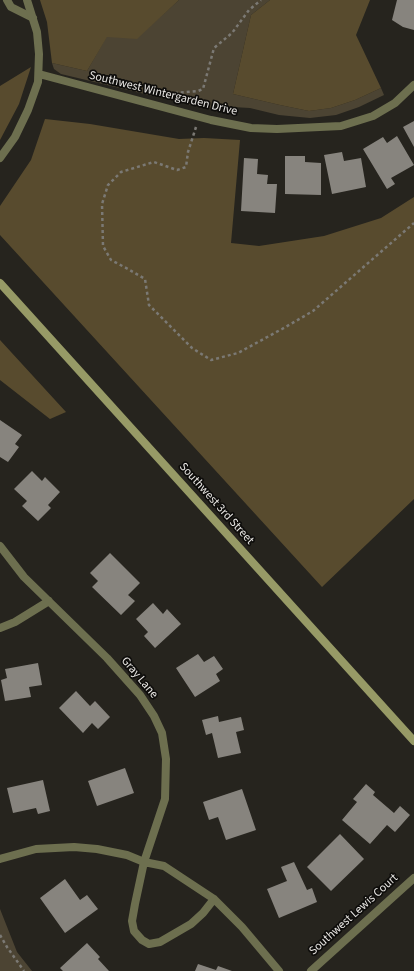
<!DOCTYPE html>
<style>
body{margin:0}
canvas{display:block;background:#26241e}
</style>
<canvas width="414" height="971"></canvas>
<script>
const context = document.querySelector('canvas').getContext('2d');
context.lineJoin = 'round';
function fill(path, color) {
  context.fillStyle = color;
  context.fill(path, 'evenodd');
}
function toPath(rows) {
  const path = new Path2D();
  for (const r of rows) {
    path.moveTo(r[0], r[1]);
    for (let i = 2; i < r.length; i += 2) path.lineTo(r[i], r[i + 1]);
  }
  return path;
}
function trace(path, color, width, dash) {
  context.strokeStyle = color;
  context.lineWidth = width;
  context.lineCap = dash ? 'butt' : 'round';
  context.setLineDash(dash || []);
  context.stroke(path);
}
function drawText(font, color, halo, rows, align = 'center') {
  context.font = font + ' "Source Sans 3",sans-serif';
  context.lineWidth = 3.5;
  context.setLineDash([]);
  context.textBaseline = 'middle';
  context.strokeStyle = halo;
  context.fillStyle = color;
  for (const [text, x, y, turn = 0] of rows) {
    context.save();
    context.translate(x, y);
    context.rotate((+turn || 0) * Math.PI / 180);
    context.textAlign = isNaN(turn) ? turn : align;
    if (halo) context.strokeText(text, 0, 0);
    context.fillText(text, 0, 0);
    context.restore();
  }
}
fill(toPath([
 [179,0,270,0,251,15,233,94,280,105,309,111,331,108,355,100,381,88,384,95,359,107,336,115,310,118,279,115,250,108,233,107,215,109,195,106,61,74,54,69,52,63,87,71,107,36,137,38],
 [0,909,17,952,32,971,0,971]
]), '#4c4433');
fill(toPath([
 [40,0,179,0,137,39,107,37,87,71,52,63,47,22],
 [270,0,370,0,356,35,381,88,355,100,331,108,309,111,280,105,233,94,251,15],
 [31,67,19,104,0,140,0,86],
 [45,119,90,124,179,139,204,138,240,140,231,243,259,246,324,236,381,218,414,197,414,499,322,587,0,235,0,206,31,160],
 [0,340,66,412,50,419,0,380]
]), '#584b2e');
fill(toPath([
 [397,0,414,0,414,30,403,27,392,20],
 [414,121,414,147,403,127],
 [397,136,414,165,391,178,395,184,387,189,363,149,383,137,387,143],
 [342,152,344,161,361,158,366,187,332,194,324,155],
 [285,156,305,156,305,162,321,163,321,195,285,194],
 [244,158,258,159,257,174,268,175,267,184,277,184,275,213,241,211],
 [0,420,22,435,15,444,19,447,8,462,0,457],
 [32,471,42,481,45,477,60,492,48,505,51,508,38,521,22,506,27,501,14,489],
 [110,553,140,583,128,595,135,601,121,615,92,587,98,581,90,573],
 [153,603,163,614,167,609,181,624,155,648,144,636,148,632,136,619],
 [198,654,204,662,214,656,223,669,216,674,220,681,195,697,176,668],
 [38,663,42,685,29,687,31,697,5,701,1,680,7,678,5,669],
 [76,691,90,706,95,701,110,717,98,729,92,723,83,733,59,708],
 [218,716,219,722,241,717,244,730,236,732,241,753,218,758,212,733,206,735,202,720],
 [125,768,134,793,97,806,88,781],
 [43,780,50,811,38,814,36,808,13,813,7,788],
 [366,784,375,792,373,795,394,813,400,806,410,815,395,832,387,825,370,844,342,820,357,802,353,799],
 [242,789,256,830,226,840,218,817,209,820,203,802],
 [340,834,364,859,331,891,307,867],
 [294,862,307,890,312,888,317,902,279,918,267,889,287,881,281,867],
 [65,879,80,900,87,895,98,909,65,933,40,898],
 [87,943,100,957,98,959,109,971,63,971,60,968],
 [198,964,216,970,218,966,232,971,195,971]
]), '#87847e');
trace(toPath([
 [174,99,173,97,176,93,198,91,203,89,214,48,232,33,249,10,261,0],
 [196,127,188,152,186,167,177,170,154,162,121,172,108,185,102,204,103,246,111,260,128,269,145,279,149,305,192,348,211,360,238,353,282,329,313,311,414,223],
 [0,935,7,947,24,971]
]), '#7b7974', 2.5, [3, 3]);
trace(toPath([
 [7,0,11,7,33,18]
]), '#6d6f4f', 8);
trace(toPath([
 [39,74,211,120,251,128,277,129,341,126,373,116,395,103,414,85],
 [0,158,15,137,28,110,38,82,39,54,37,32,27,0],
 [0,546,24,577,107,658,140,695,154,716,162,733,166,759,165,799,144,862,135,904,132,921,134,931,142,940,149,944,160,942,191,924,203,913,214,899],
 [0,628,15,622,49,601],
 [0,859,36,849,74,847,97,849,127,855,144,862,164,866,214,899,242,927,279,971],
 [311,971,414,878]
]), '#6d6f4f', 8);
trace(toPath([
 [0,283,414,741]
]), '#979a66', 8);
drawText('12px', '#e9e7e4', '#0e0d0b', [
 ["Southwest Wintergarden Drive",163,94,14],
 ["Southwest 3rd Street",216,504,48],
 ["Gray Lane",139,678,50],
 ["Southwest Lewis Court",354,915,-42]
]);
</script>
